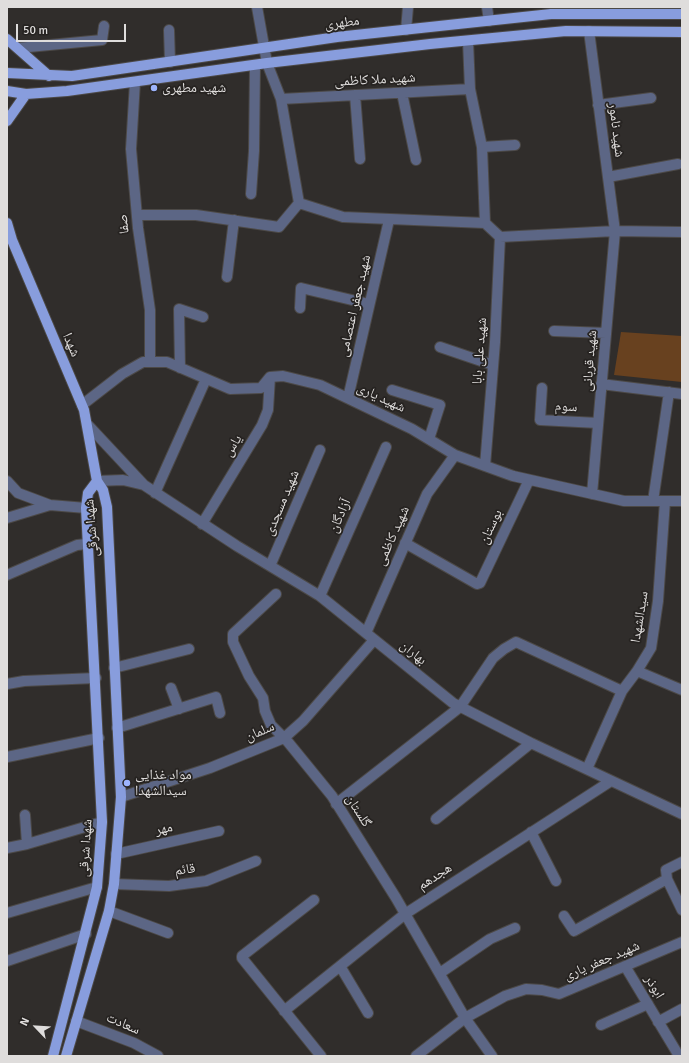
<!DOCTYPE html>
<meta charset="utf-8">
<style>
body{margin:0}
#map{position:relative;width:689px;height:1063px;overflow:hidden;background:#302d2b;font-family:Signika,sans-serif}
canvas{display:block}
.frame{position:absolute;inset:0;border:8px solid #dfdddc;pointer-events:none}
.north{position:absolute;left:16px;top:1007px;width:40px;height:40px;-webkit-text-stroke:3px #262321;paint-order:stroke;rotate:295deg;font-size:11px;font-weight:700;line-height:16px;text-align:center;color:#dfdddc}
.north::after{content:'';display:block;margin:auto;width:14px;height:18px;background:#dfdddc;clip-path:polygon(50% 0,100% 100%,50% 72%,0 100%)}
.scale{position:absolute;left:16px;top:24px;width:110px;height:18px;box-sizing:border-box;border:2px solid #dfdddc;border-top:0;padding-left:5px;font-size:12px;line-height:14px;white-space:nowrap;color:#dfdddc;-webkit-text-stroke:3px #262321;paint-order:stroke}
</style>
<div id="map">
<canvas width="689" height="1063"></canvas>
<div class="frame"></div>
<div class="north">N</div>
<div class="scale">50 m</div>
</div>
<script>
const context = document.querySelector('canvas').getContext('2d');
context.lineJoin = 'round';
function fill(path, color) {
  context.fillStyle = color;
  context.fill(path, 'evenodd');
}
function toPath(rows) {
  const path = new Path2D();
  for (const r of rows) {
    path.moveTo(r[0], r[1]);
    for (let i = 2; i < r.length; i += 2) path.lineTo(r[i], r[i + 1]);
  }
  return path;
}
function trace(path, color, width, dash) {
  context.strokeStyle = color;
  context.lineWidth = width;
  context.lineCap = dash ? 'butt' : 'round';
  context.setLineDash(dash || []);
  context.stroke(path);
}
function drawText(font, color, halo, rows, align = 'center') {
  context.font = font + ' Signika,"Noto Naskh Arabic",sans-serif';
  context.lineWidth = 3.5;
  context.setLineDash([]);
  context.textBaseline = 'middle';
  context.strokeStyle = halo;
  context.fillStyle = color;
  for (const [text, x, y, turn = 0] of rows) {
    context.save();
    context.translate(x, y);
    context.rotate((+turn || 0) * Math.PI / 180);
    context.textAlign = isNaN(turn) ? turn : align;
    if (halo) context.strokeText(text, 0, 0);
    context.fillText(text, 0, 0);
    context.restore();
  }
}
fill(toPath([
 [621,332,682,336,682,382,614,375]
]), '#68411f');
const minor = toPath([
 [487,7,489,21],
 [169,30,170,62],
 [406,30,408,7],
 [589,31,615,231,592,494],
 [468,41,470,89,482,147,485,223,500,237,615,231,682,232],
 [18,48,102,40,104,26],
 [135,82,131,149,138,228,150,310,150,362],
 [402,93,416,160],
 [355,95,360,159],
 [281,99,470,89],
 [598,105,651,98],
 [482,147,515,145],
 [608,177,678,164],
 [251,194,254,151,255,65],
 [299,203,343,217,485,223],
 [137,215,196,215,279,227,299,203,281,99,267,63,257,7],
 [227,277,234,220],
 [300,308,301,288,369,304],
 [554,331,606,333],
 [440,347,493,365],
 [180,368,179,309,203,317],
 [601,384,682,394],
 [542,388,540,420,598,423],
 [392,390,440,405,429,439],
 [348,398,389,220],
 [82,405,122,374,143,362,167,362,230,389,261,388,270,377,283,376,320,385,412,429,455,455,513,476,624,501,682,501],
 [87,424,144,485,237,546,320,596,453,703,531,743,682,814],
 [485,466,495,342,500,237],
 [7,481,18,493,50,505,86,508],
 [97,481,123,480,144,485],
 [155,493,206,379],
 [653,501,669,392],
 [7,518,50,505],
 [202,524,262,425,268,410,270,377],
 [405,543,477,584,480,583,529,480],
 [270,566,320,450],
 [7,575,77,545,87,544],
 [276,594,233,634,233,642,249,676,263,698,265,711,271,725,288,742,332,796,396,898,465,1018,492,1056],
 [320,596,386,447],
 [366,633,427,494,455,455],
 [114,668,189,649],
 [637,671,682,690],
 [7,684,24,681,96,678],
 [171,688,179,709],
 [117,728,216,697,220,713],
 [7,757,99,738],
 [587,769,622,691,637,671,651,648,658,601,665,501],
 [121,797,210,768,284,738,303,721,374,640],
 [336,804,460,707,493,658,504,649,516,642,622,691],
 [25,815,27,844],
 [436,819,531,743],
 [531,832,556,881],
 [7,848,27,844,102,822],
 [116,854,219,831],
 [682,862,666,870,667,879,682,910],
 [114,884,169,886,206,881,256,861],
 [314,900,242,956,242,958,321,1056],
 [109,911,168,933],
 [7,913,97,887],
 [564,916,574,931,667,879],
 [7,961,86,934],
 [340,966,368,1013],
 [625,966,679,1056],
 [440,973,490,939,515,928],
 [284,1011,405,914,611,781],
 [76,1021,134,1043,158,1056],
 [658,1022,682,1009],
 [601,1025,648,1004],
 [416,1056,465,1018,505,996,526,989,542,990,559,994,682,942]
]);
const major = toPath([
 [7,39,49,76],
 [7,73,72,76,337,37,551,14,682,14],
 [7,91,26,94,67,91,267,63,430,44,566,31,682,32],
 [7,121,26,94],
 [7,223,12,240,84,410,97,481,103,490,107,507,121,797,114,884,109,911,66,1056],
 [53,1056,97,887,102,822,86,508,88,493,97,481]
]);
trace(minor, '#4c4947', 12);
trace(major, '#4c4947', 12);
trace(minor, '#5c6685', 10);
trace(major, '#889ddd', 10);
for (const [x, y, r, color] of [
 [154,88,4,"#9db4fd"],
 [127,783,4,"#9db4fd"]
]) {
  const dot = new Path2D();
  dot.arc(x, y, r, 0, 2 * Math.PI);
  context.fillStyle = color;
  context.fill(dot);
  trace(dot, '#262321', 1.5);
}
drawText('14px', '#dfdddc', '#262321', [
 ["مطهری",342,23,-7],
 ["شهید ملا کاظمی",375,80,-3],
 ["شهید نامور",616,130,83],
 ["صفا",124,224,-96],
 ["شهید جعفر اعتصامی",355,306,-77],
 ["شهدا",71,345,67],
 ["شهید علی بابا",480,351,-86],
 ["شهید قربانی",590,361,-85],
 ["شهید یاری",381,398,25],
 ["سوم",566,407,3],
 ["یاس",233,446,-59],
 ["شهید مسجدی",282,503,-67],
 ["آزادگان",340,516,-66],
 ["بوستان",491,527,-65],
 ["شهدا شرقی",92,528,-95],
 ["شهید کاظمی",393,536,-66],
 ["سیدالشهدا",640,617,-81],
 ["بهاران",413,653,39],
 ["سلمان",260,732,-23],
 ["گلستان",358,811,58],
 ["مهر",164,829,-12],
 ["شهدا شرقی",86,848,-86],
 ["قائم",185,870,-8],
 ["هجدهم",435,877,-33],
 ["شهید جعفر یاری",602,961,-23],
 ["ابوذر",654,987,59],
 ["سعادت",123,1024,23]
]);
drawText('14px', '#dfdddc', '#262321', [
 ["شهید مطهری",162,88],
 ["مواد غذایی",135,775],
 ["سیدالشهدا",135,791]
], 'left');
</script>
